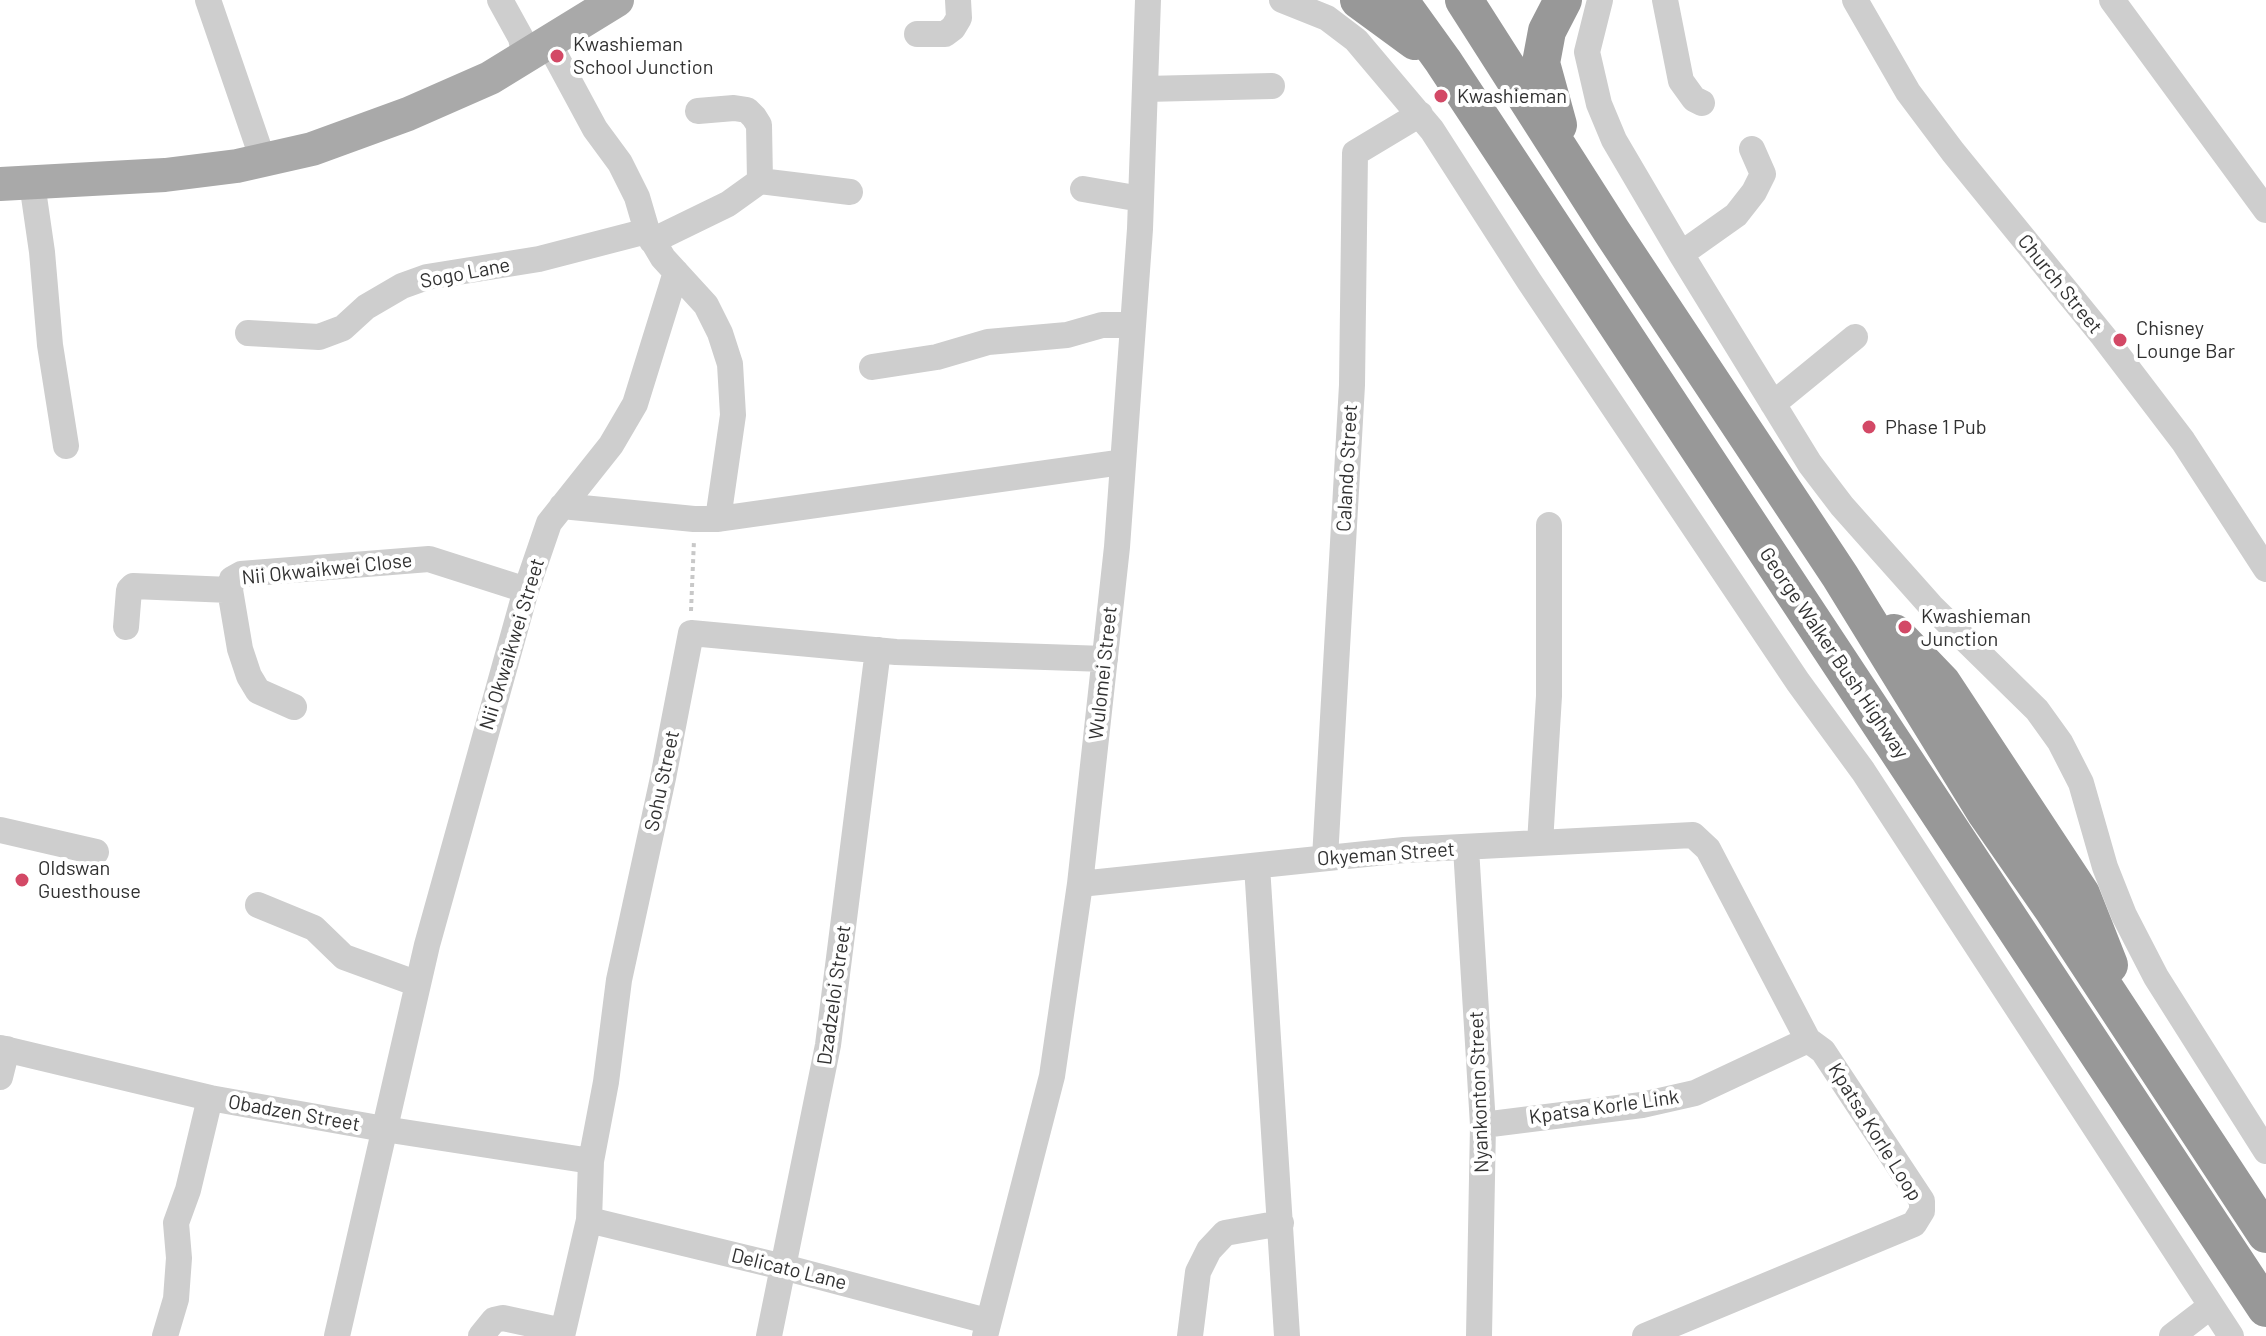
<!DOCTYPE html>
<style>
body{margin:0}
canvas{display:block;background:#fff}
</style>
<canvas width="2266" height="1336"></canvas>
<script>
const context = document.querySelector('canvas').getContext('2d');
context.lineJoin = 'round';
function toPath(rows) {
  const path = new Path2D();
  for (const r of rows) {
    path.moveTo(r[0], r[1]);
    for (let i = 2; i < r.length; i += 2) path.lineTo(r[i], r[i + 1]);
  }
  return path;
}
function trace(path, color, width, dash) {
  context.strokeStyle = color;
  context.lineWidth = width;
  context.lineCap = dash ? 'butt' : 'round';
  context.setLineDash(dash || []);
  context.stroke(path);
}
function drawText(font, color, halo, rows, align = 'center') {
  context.font = font + ' Barlow,sans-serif';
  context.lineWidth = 8;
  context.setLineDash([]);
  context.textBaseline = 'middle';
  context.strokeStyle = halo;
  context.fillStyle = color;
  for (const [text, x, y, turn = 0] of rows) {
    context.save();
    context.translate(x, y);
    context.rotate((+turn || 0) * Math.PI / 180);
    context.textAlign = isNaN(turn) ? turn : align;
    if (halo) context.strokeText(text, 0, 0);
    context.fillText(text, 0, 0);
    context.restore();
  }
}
trace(toPath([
 [691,611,694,540]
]), '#c8c8c8', 4, [4, 4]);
trace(toPath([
 [208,0,263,160],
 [500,0,521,38,525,57],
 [1282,0,1327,18,1356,40,1432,130,1529,281,1798,682,1863,771,2231,1336],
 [1600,0,1587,52,1599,104,1614,140,1681,254,1810,464,1842,506,1931,606,2037,710,2060,742,2081,783,2105,867,2124,915,2156,977,2266,1151],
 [1665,0,1681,81,1694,99,1702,103],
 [1855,0,1908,92,1953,152,2103,336,2183,441,2266,569],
 [2112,0,2266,210],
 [917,34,945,34,953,28,959,18,958,0],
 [548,42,595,129,620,163,637,197,647,231,663,258,706,305,720,333,730,364,733,415,718,519],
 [1145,89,1272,86],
 [698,111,734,108,747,110,754,117,759,125,760,181],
 [760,181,850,192],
 [32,183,42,252,50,345,66,446],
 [1083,189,1141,199],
 [652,241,728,204,760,181],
 [1681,254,1736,215,1754,192,1763,174,1752,149],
 [248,333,319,337,343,328,366,307,402,286,427,277,539,259,647,231],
 [872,367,937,357,988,342,1067,335,1102,325,1133,325],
 [1773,404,1855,337],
 [562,506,694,519,718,519,1123,462],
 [126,627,129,590,133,586,230,590],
 [294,707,258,691,249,676,240,649,230,590,232,579,241,574,429,559,526,590],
 [0,830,96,852],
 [1540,843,1549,696,1549,525],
 [1466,848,1483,1125,1479,1336],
 [1325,858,1352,385,1355,153,1420,114],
 [1257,866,1287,1336],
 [1080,884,1404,850,1693,835,1708,849,1808,1040,1823,1051,1922,1201,1922,1211,1914,1224,1645,1336],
 [258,905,314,928,344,957,418,984],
 [0,1048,210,1098,384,1129,591,1161],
 [0,1077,7,1049],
 [1483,1125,1642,1105,1695,1093,1808,1040],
 [589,1220,783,1267,987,1321],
 [165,1336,176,1299,179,1258,176,1223,188,1190,210,1098],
 [337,1336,427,945,526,590,549,523,611,445,635,404,676,272],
 [481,1336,494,1320,503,1318,563,1331],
 [562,1336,589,1220,591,1161,606,1082,619,980,663,778,691,633,896,652,1105,659],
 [769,1336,828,1045,878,650],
 [985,1336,1052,1076,1080,884,1117,547,1140,229,1148,0],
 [1190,1336,1198,1272,1209,1250,1225,1233,1281,1223],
 [2172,1336,2211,1306]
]), '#cecece', 26);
trace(toPath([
 [0,184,165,175,237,166,312,149,408,114,490,78,617,0]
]), '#a9a9a9', 34);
trace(toPath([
 [1359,0,1415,41],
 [1399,0,1443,61,2266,1308],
 [1464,0,1612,232,1840,576,1986,813,2054,911,2266,1234],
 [1558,125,1541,63,1547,31,1563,0],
 [1894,633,1942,683,2081,894,2109,965]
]), '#989898', 38);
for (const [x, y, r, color] of [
 [557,56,8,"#d34966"],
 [1441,96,8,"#d34966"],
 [2120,340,8,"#d34966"],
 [1869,427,8,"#d34966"],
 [1905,627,8,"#d34966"],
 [22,880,8,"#d34966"]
]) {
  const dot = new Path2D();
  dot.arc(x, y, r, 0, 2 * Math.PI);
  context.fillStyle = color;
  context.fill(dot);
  trace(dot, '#fff', 3);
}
drawText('20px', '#313131', '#fff', [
 ["Kwashieman",573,44],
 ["School Junction",573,67],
 ["Kwashieman",1457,96],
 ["Chisney",2136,328],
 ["Lounge Bar",2136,351],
 ["Phase 1 Pub",1885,427],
 ["Kwashieman",1921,616],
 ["Junction",1921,639],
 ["Oldswan",38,868],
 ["Guesthouse",38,891]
], 'left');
drawText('20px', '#313131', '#fff', [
 ["Sogo Lane",465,273,-11],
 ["Church Street",2060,284,51],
 ["Calando Street",1347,468,-87],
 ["Nii Okwaikwei Close",327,569,-6],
 ["Nii Okwaikwei Street",512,644,-73],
 ["George Walker Bush Highway",1834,653,56],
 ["Wulomei Street",1103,673,-84],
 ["Sohu Street",662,781,-78],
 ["Okyeman Street",1386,854,-4],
 ["Dzadzeloi Street",834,995,-82],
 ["Nyankonton Street",1479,1092,-92],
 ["Kpatsa Korle Link",1604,1107,-8],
 ["Obadzen Street",294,1113,10],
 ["Kpatsa Korle Loop",1875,1132,58],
 ["Delicato Lane",789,1269,14]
]);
</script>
